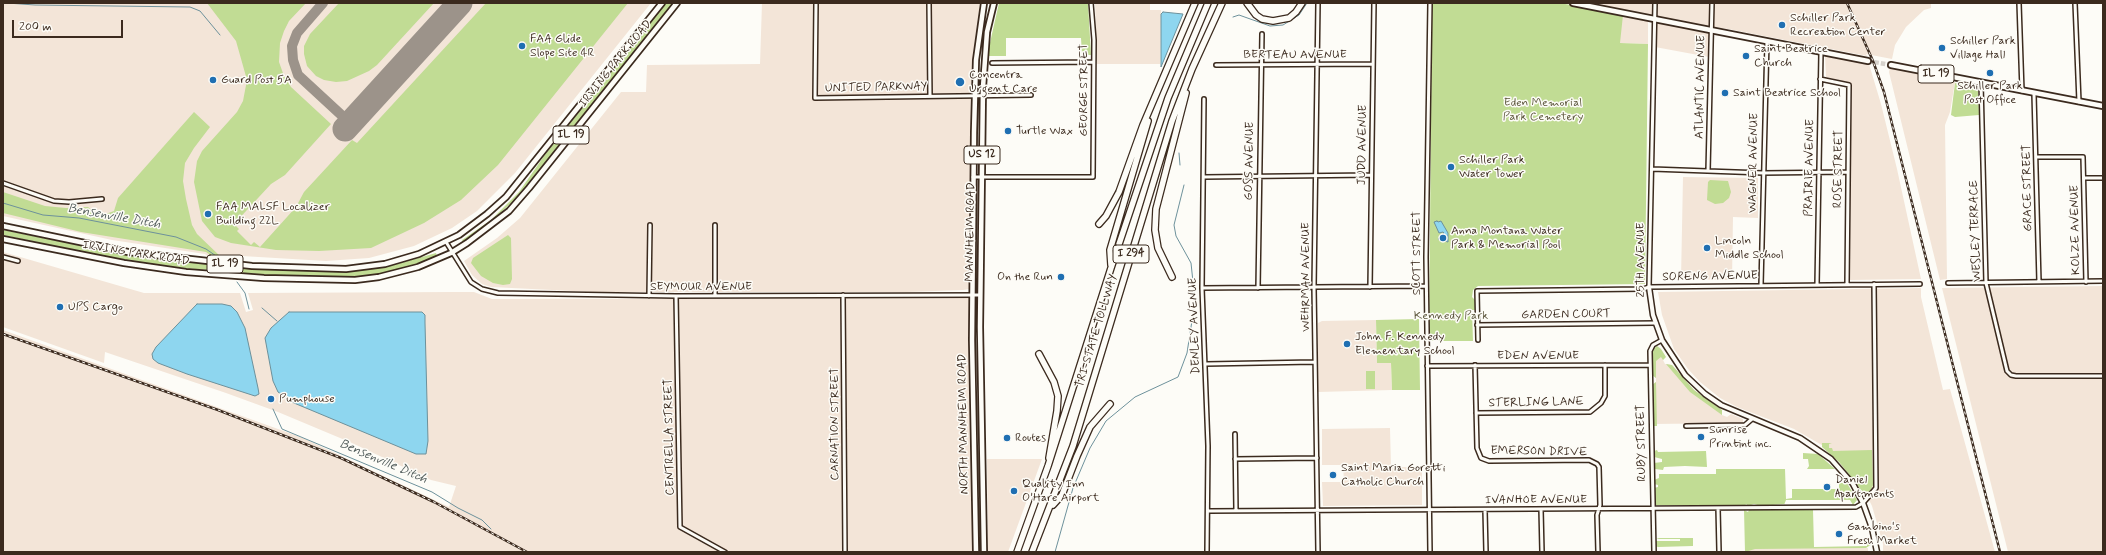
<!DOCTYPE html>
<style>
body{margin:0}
#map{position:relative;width:2106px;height:555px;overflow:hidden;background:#fdfcf7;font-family:Mynerve,sans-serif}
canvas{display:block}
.frame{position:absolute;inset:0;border:4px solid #3b2a1e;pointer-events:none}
.scale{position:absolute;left:12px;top:20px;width:111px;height:18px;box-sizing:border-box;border:2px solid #3b2a1e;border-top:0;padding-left:5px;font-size:12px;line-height:14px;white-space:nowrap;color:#3b2a1e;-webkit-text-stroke:3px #fdfcf7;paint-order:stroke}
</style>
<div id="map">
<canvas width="2106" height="555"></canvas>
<div class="frame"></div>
<div class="scale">200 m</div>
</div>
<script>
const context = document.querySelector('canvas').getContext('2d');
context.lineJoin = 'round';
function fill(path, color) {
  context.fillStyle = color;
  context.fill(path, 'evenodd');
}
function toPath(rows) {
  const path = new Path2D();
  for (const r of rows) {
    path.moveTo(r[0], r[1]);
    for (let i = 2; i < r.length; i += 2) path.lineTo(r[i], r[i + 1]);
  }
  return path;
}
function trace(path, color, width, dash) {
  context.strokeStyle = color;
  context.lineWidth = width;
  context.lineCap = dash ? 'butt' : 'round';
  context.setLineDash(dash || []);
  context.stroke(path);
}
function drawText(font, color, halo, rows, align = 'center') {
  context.font = font + ' Mynerve,sans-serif';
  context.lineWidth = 3;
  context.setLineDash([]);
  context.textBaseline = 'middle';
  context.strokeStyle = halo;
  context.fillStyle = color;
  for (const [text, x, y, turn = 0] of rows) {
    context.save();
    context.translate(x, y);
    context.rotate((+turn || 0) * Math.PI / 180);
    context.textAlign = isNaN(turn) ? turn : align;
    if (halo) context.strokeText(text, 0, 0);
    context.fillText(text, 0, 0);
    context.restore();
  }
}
fill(toPath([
 [3,3,651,3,515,173,477,211,452,228,414,246,369,258,326,261,225,255,222,258,210,258,205,254,112,240,3,216],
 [762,3,980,3,973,54,971,92,969,289,963,290,907,292,593,292,491,287,482,284,472,275,464,261,497,238,520,218,621,92,646,92,647,65,760,64],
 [1095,3,1150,3,1150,10,1161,10,1160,64,1097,64],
 [1591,3,1931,3,1931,8,1924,10,1906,27,1895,45,1892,59,1866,54,1867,56,1728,29,1628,15,1648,21,1648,44,1620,43,1590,8],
 [1656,22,1710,31,1709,57,1655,47],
 [1825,56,1869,64,1881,104,1897,169,1921,279,1849,280,1851,83,1826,77],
 [1890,68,1955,82,1950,112,1945,125,1947,279,1940,280,1889,72],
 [1683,177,1758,178,1758,218,1733,217,1732,280,1681,279],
 [3,252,144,293,240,293,246,312,253,310,248,293,453,292,474,292,492,299,969,298,973,552,3,552,3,330,303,438,449,507,456,486,431,480,352,443,278,412,226,393,105,352,104,363,3,327],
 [2103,286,2103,552,2008,552,1942,288],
 [1921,288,1921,297,1943,390,1950,389,1995,552,1883,552,1883,544,1872,506,1862,486,1827,448,1794,429,1737,407,1720,398,1700,382,1688,369,1674,349,1662,315,1658,292],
 [1376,320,1377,363,1391,363,1392,390,1318,392,1318,323,1322,321],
 [1657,346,1660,348,1665,356,1663,360,1665,364,1672,365,1694,390,1722,410,1722,415,1727,417,1731,414,1743,419,1743,423,1653,424,1652,385,1656,382,1656,378,1652,375,1652,355,1654,348],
 [1390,428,1391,467,1422,467,1422,505,1323,506,1322,482,1344,482,1343,465,1322,465,1322,429],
 [987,459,1042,459,1008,552,988,552],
 [1745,547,1868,548,1868,552,1745,552]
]), '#f3e5d8');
fill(toPath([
 [207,3,306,3,289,21,284,31,280,43,279,62,284,76,291,87,331,124,285,175,271,184,234,224,239,229,237,231,251,245,254,242,260,247,296,207,304,192,352,140,357,143,486,3,628,3,498,165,461,200,424,223,371,248,319,251,276,250,231,243,215,237,202,221,194,182,197,161,202,151,237,112,243,101,247,80,236,41],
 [339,3,434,3,377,65,369,71,347,81,336,82,324,80,316,76,307,66,304,54,304,46,310,34],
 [666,3,674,3,519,196,487,225,463,242,462,240,491,220,519,192,544,156],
 [999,3,1088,3,1091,55,1082,55,1081,38,1006,38,1006,56,987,56],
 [1432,3,1559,3,1590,8,1623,15,1620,43,1648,44,1645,284,1478,286,1473,290,1472,297,1476,301,1476,310,1472,310,1473,341,1429,341],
 [1955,83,1978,87,1979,115,1955,117,1951,115],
 [194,112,210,127,194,148,185,163,183,181,186,199,192,225,197,234,222,258,213,257,206,252,81,232,3,213,3,192,45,206,66,208,88,207,97,214,103,215,114,211,118,198],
 [1710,180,1728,181,1731,192,1729,198,1723,203,1715,204,1707,200,1708,182],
 [3,230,122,254,256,269,346,272,394,265,436,253,437,256,415,265,375,275,327,278,270,275,183,268,119,259,3,235],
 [508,235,511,238,512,279,510,284,503,285,493,283,481,276,471,263,473,258],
 [1419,319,1420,390,1392,390,1391,363,1377,363,1376,320],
 [1657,346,1661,349,1666,357,1663,360,1661,357,1656,361,1656,378,1652,375,1652,355,1654,348],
 [1666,364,1672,365,1694,390,1722,410,1722,415,1690,392],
 [1366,371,1375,371,1375,389,1366,389],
 [1656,382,1657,426,1653,426,1652,385],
 [1822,443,1832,443,1829,444,1829,448,1832,448,1833,451,1872,450,1873,485,1870,492,1862,491,1839,462,1822,447],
 [1657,450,1658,452,1706,451,1707,467,1685,466,1664,467,1663,470,1655,469,1654,463,1662,462,1662,459,1654,457,1654,451],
 [1803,453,1818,454,1835,469,1807,469,1809,466,1808,459,1803,459],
 [1716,469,1785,469,1786,499,1792,498,1792,489,1839,489,1839,483,1847,483,1857,500,1853,505,1850,500,1786,500,1784,505,1784,504,1761,506,1754,504,1748,506,1746,504,1745,506,1655,505,1654,488,1658,487,1658,485,1654,484,1654,480,1659,478,1659,474,1716,474],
 [1744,510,1748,512,1749,510,1813,510,1814,547,1867,546,1867,543,1872,542,1872,544,1866,548,1755,549,1745,552],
 [1659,538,1693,538,1693,546,1658,547,1655,546,1655,541,1680,541,1680,539,1656,539]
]), '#c1dc94');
const water = toPath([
 [1163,12,1183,14,1161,67,1161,14,1163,12],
 [1437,221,1438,222,1441,221,1448,233,1448,242,1438,239,1444,233,1443,232,1439,233,1434,222,1437,221],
 [197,304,222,304,231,306,237,312,245,328,258,388,259,394,255,396,187,374,158,363,153,359,152,354,156,347,197,304],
 [289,312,422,312,425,315,425,323,428,441,426,454,416,454,294,403,278,392,273,381,265,338,271,328,289,312]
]);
fill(water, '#8ed6ef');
trace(water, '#6d919b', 1);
trace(toPath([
 [7,3,35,5,190,7,200,11,220,35],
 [1233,17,1239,15,1270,26,1283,25,1299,15,1307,3],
 [1179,153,1180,165],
 [3,203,43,215,79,218,176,237,206,249,219,258],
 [237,282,245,293,249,309],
 [262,308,277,321],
 [273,409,282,429,432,492,458,508,482,520,491,529],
 [1055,552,1073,488,1090,448,1106,421,1135,397,1178,377,1187,353,1195,301,1191,263,1176,236,1174,225,1184,185]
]), '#6d919b', 1);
trace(toPath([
 [323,3,297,33,292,46,293,60,298,75,350,123]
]), '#9c938a', 10);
trace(toPath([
 [345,129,460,3]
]), '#9c938a', 25);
trace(toPath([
 [1868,61,1891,65]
]), '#d6d2cc', 4.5, [4.5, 2]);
const street = toPath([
 [816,3,815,98,1031,95],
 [929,3,930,96],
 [1430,3,1426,257,1430,552],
 [2019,3,2022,91],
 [2075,3,2079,102],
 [992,63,1093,62],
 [1216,65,1373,64],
 [1820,79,1849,85,1847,284],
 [1981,83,1986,283,2007,371,2011,375,2016,376,2103,376],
 [2034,94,2039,282],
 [1204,99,1202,288,1208,446,1207,552],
 [2036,157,2083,157,2086,282],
 [1652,169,1763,173,1848,172],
 [1708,171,1712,3],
 [973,177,1093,177,1094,40,1091,3],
 [1204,177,1371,175],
 [2084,178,2103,178],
 [3,183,54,201,69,202,102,199],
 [446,242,471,282,482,289,498,293,676,296,980,295],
 [3,257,18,261],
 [1948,283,2103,281],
 [1761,285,1767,41],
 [1817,285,1821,52],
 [1370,287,1374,3],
 [1649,287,1655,3],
 [1202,288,1426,286],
 [1258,288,1262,34],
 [843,295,845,552],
 [649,296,650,225],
 [676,296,680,527,725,552],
 [715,296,715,225],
 [1477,325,1656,323],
 [1478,340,1477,291,1643,289,1649,287,1920,284],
 [1206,364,1314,362],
 [1475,365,1477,448,1481,458,1489,461,1589,460,1597,464,1599,467,1600,505,1597,515,1598,552],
 [1427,366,1650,365],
 [1476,413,1590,412,1601,403,1605,396,1605,365],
 [1686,426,1745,425,1752,419],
 [1235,434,1236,511],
 [1235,459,1317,458],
 [1718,508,1719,551],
 [1541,509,1542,552],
 [1485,510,1486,552],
 [1209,511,1856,507,1863,503,1876,488,1874,284],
 [1318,552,1314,287,1318,3],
 [1654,552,1650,351,1653,345,1662,340]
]);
const secondary = toPath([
 [1649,287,1653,315,1662,340,1685,375,1705,394,1721,405,1800,438,1831,459,1853,484,1863,503,1872,528,1877,552]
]);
const primary = toPath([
 [1573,3,1868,61],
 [1891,65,2103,106],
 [3,226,128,252,252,266,346,269,385,264,419,254,459,235,487,214,506,197,662,3],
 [3,239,124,263,186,272,264,278,355,280,379,277,418,267,451,253,467,243,509,211,529,188,677,3],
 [976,552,972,340,974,132,976,60,984,3],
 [984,552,980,327,983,87,987,32,994,3]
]);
const highway = toPath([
 [1247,3,1256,15,1262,19,1273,21,1289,18,1296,12,1302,3],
 [1099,224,1106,216,1119,192,1143,125,1195,3],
 [1111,265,1110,250,1148,121],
 [1172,277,1158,248,1155,230,1156,209,1186,93],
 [1039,354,1054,382,1058,396,1057,411,1049,458],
 [1053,505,1062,495,1077,456,1090,427,1110,404],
 [1017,552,1048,466,1111,268,1168,98,1208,3],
 [1032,552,1073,446,1172,121,1192,69,1222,3]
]);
trace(street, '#3b2a1e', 6);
trace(secondary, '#3b2a1e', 7);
trace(primary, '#3b2a1e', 8);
trace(highway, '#3b2a1e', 8);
trace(street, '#fdfcf7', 3);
trace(secondary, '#fdfcf7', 4);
trace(primary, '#fdfcf7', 4.5);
trace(highway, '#fdfcf7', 5.5);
const rail = toPath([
 [1847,3,1873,61,1884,92,2000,552],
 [3,334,218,410,341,458,434,502,527,552]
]);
trace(rail, '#3b2a1e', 2.5);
trace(rail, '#fdfcf7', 1, [3]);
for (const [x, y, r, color] of [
 [1782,25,4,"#1f6fb2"],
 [522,46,4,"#1f6fb2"],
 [1942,48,4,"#1f6fb2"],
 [1746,56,4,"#1f6fb2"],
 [1990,73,4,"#1f6fb2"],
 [213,80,4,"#1f6fb2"],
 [960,82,5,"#1f6fb2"],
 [1725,93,4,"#1f6fb2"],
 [1008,131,4,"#1f6fb2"],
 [1451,167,4,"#1f6fb2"],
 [208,214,4,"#1f6fb2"],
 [1443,238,4,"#1f6fb2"],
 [1707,248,4,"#1f6fb2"],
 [1061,277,4,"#1f6fb2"],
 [60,307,4,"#1f6fb2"],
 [1347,344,4,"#1f6fb2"],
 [271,399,4,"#1f6fb2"],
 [1701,437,4,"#1f6fb2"],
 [1007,438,4,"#1f6fb2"],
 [1333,475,4,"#1f6fb2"],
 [1827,487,4,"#1f6fb2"],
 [1014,491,4,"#1f6fb2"],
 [1839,534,4,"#1f6fb2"]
]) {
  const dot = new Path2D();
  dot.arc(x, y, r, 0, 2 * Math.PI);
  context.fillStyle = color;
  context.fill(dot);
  trace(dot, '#fdfcf7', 1.5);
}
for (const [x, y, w] of [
 [1936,74,36],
 [571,135,36],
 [982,155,36],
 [1131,254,36],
 [225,264,36]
]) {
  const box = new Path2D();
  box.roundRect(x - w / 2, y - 9, w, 18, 3);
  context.fillStyle = '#fdfcf7';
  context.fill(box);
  trace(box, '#3b2a1e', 1);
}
drawText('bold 11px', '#3b2a1e', null, [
 ["IL 19",1936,74],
 ["IL 19",571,135],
 ["US 12",982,155],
 ["I 294",1131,254],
 ["IL 19",225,264]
]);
drawText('12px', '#3b2a1e', '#fdfcf7', [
 ["Schiller Park",1790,18],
 ["Recreation Center",1790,32],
 ["FAA Glide",530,39],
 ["Slope Site 4R",530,53],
 ["Schiller Park",1950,41],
 ["Village Hall",1950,55],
 ["Saint Beatrice",1754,49],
 ["Church",1754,63],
 ["Concentra",969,75],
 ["Urgent Care",969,89],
 ["Guard Post 5A",221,80],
 ["Schiller Park",1990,86,"center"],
 ["Post Office",1990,100,"center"],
 ["Saint Beatrice School",1733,93],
 ["Turtle Wax",1016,131],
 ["Schiller Park",1459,160],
 ["Water Tower",1459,174],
 ["FAA MALSF Localizer",216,207],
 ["Building 22L",216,221],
 ["Anna Montana Water",1451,231],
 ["Park & Memorial Pool",1451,245],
 ["Lincoln",1715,241],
 ["Middle School",1715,255],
 ["On the Run",1053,277,"right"],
 ["UPS Cargo",68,307],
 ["John F. Kennedy",1355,337],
 ["Elementary School",1355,351],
 ["Pumphouse",279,399],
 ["Sunrise",1709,430],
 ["Printint inc.",1709,444],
 ["Routes",1015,438],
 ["Saint Maria Goretti",1341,468],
 ["Catholic Church",1341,482],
 ["Daniel",1835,480],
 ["Apartments",1835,494],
 ["Quality Inn",1022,484],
 ["O'Hare Airport",1022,498],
 ["Gambino's",1847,527],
 ["Fresh Market",1847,541]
], 'left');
drawText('12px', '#3b2a1e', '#fdfcf7', [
 ["BERTEAU AVENUE",1295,55],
 ["IRVING PARK ROAD",616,64,-51],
 ["ATLANTIC AVENUE",1701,87,-89],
 ["UNITED PARKWAY",876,88,-1],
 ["GEORGE STREET",1084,90,-90],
 ["JUDD AVENUE",1363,145,-89],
 ["GOSS AVENUE",1250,161,-89],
 ["WAGNER AVENUE",1754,163,-89],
 ["PRAIRIE AVENUE",1810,168,-89],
 ["ROSE STREET",1839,169,-89],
 ["GRACE STREET",2028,188,-91],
 ["KOLZE AVENUE",2076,230,-91],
 ["WESLEY TERRACE",1976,231,-92],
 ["MANNHEIM ROAD",971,232,-89],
 ["SCOTT STREET",1417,253,-90],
 ["IRVING PARK ROAD",136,254,9],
 ["25TH AVENUE",1641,260,-90],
 ["WEHRMAN AVENUE",1306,277,-90],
 ["SORENG AVENUE",1710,277,-1],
 ["SEYMOUR AVENUE",701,287],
 ["GARDEN COURT",1566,315,-1],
 ["DENLEY AVENUE",1195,326,-92],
 ["TRI-STATE TOLLWAY",1097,331,-73],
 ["EDEN AVENUE",1538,356],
 ["STERLING LANE",1536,403,-1],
 ["CARNATION STREET",835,424,-90],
 ["NORTH MANNHEIM ROAD",964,424,-91],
 ["CENTRELLA STREET",670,437,-91],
 ["RUBY STREET",1642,443,-91],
 ["EMERSON DRIVE",1539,452,1],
 ["IVANHOE AVENUE",1536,500]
]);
drawText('12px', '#5c563c', '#fdfcf7', [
 ["Eden Memorial",1543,103],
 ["Park Cemetery",1543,117],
 ["Kennedy Park",1451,316]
]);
drawText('italic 13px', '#545e5d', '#fdfcf7', [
 ["Bensenville Ditch",114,217,10],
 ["Bensenville Ditch",383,462,23]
]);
</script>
